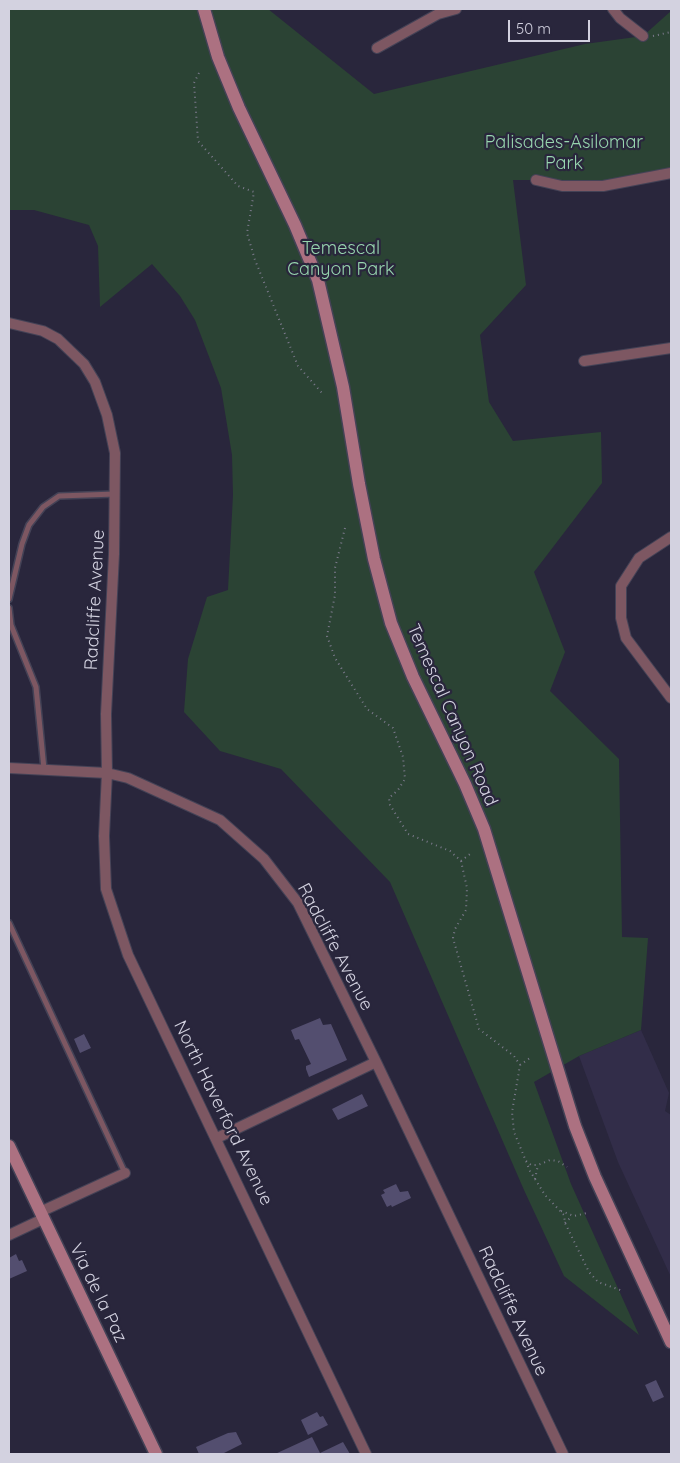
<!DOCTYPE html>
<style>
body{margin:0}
#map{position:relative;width:680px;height:1463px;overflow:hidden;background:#29263c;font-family:Quicksand,sans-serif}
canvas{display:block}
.frame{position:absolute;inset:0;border:10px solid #d3d2e0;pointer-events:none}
.scale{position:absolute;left:508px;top:20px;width:82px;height:22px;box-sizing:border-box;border:2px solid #d3d2e0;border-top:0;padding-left:6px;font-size:15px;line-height:18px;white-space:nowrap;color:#d3d2e0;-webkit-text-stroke:4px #29263c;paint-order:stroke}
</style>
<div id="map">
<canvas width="680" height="1463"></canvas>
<div class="frame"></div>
<div class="scale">50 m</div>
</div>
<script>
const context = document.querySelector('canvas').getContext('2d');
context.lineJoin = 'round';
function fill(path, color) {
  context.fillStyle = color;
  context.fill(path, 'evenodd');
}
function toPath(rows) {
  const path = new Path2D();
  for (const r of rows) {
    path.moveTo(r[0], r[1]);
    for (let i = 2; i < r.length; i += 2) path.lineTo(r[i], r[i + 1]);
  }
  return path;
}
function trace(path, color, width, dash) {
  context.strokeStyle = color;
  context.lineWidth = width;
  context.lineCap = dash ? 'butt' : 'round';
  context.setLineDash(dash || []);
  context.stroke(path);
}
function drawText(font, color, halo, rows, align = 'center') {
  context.font = font + ' Quicksand,sans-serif';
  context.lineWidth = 4.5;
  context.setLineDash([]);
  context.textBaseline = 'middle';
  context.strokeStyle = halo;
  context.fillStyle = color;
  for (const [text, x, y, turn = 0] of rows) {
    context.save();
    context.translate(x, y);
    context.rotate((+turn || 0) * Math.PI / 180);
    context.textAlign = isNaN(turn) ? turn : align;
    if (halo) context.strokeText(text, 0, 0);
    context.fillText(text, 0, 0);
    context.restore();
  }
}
fill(toPath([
 [641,1030,669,1093,665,1111,671,1115,671,1277,618,1162,579,1056]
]), '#322d49');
fill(toPath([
 [9,9,268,9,374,94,585,44,643,36,671,11,671,173,603,186,536,180,513,180,526,285,480,335,489,402,513,441,601,432,602,483,534,572,565,652,550,691,619,759,622,937,648,938,641,1030,579,1056,534,1082,571,1184,639,1335,564,1276,524,1190,390,882,281,769,220,751,184,712,188,659,207,597,228,590,233,495,232,455,221,388,195,320,180,296,152,264,100,307,98,246,89,225,34,210,9,210]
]), '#2b4334');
fill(toPath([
 [320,1018,323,1025,331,1024,347,1060,309,1077,306,1069,306,1066,311,1064,299,1039,295,1040,291,1030],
 [84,1034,91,1048,80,1053,74,1039],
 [362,1094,368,1106,338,1120,332,1109],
 [396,1184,400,1192,408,1191,411,1198,392,1207,391,1205,387,1207,381,1195,385,1193,383,1190],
 [16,1254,19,1261,22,1260,27,1271,9,1279,9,1258],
 [656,1380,664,1397,653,1402,645,1385],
 [317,1412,320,1417,323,1416,328,1425,308,1435,301,1420],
 [236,1432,242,1444,222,1454,199,1454,196,1447,228,1433],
 [312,1437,320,1453,343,1442,350,1454,275,1454]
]), '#534e6f');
const lane = toPath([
 [9,599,22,544,29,525,43,507,59,496,115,494],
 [9,608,11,625,36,687,44,769],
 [9,923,125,1173]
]);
const street = toPath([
 [613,9,620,18,643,36],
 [377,48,438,14,456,9],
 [536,180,562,186,603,186,671,173],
 [9,323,43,331,58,339,84,364,95,382,107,415,115,453,114,554,106,714,107,773,104,836,106,889,128,955,366,1454],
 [584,361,671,348],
 [671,537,639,558,621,586,621,618,626,638,671,698],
 [9,768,107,773,128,778,220,820,264,859,298,903,376,1062,563,1454],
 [217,1138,376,1062],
 [40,1212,125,1173],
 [9,1235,43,1219]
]);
const secondary = toPath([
 [204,9,218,57,239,108,295,225,318,280,343,387,359,484,374,559,391,623,413,677,465,784,484,829,575,1126,595,1177,671,1342],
 [9,1146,156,1454]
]);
trace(lane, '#444256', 8);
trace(street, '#444256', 12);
trace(secondary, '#444256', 15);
trace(toPath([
 [653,36,671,32],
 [199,73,194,83,198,141,238,186,254,192,247,233,255,260,298,366,322,393],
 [345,528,335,568,335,595,327,636,335,658,367,709,393,728,403,757,405,779,398,790,389,798,390,805,408,834,450,851,461,861,467,888,466,910,455,929,453,938,479,1029,514,1056,520,1065,512,1112,514,1132,530,1171,545,1195,564,1215,565,1223,589,1272,598,1282,623,1291],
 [461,861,470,854],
 [520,1065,530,1058],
 [526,1161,531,1165,538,1165,550,1160,558,1161,567,1167],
 [535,1179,538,1165],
 [561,1211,574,1216,587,1213],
 [565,1223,572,1216]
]), '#7c7a8c', 2, [1, 4]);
trace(lane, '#7d5762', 5);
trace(street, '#7d5762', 10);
trace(secondary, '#ac7181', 12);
drawText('18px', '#97d5ae', '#29263c', [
 ["Palisades-Asilomar",564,143],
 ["Park",564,164],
 ["Temescal",341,249],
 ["Canyon Park",341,270]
]);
drawText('18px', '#d3d2e0', '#29263c', [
 ["Radcliffe Avenue",95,600,-87],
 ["Temescal Canyon Road",452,715,66],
 ["Radcliffe Avenue",335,947,62],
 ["North Haverford Avenue",223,1113,64],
 ["Via de la Paz",98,1293,64],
 ["Radcliffe Avenue",513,1311,65]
]);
</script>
